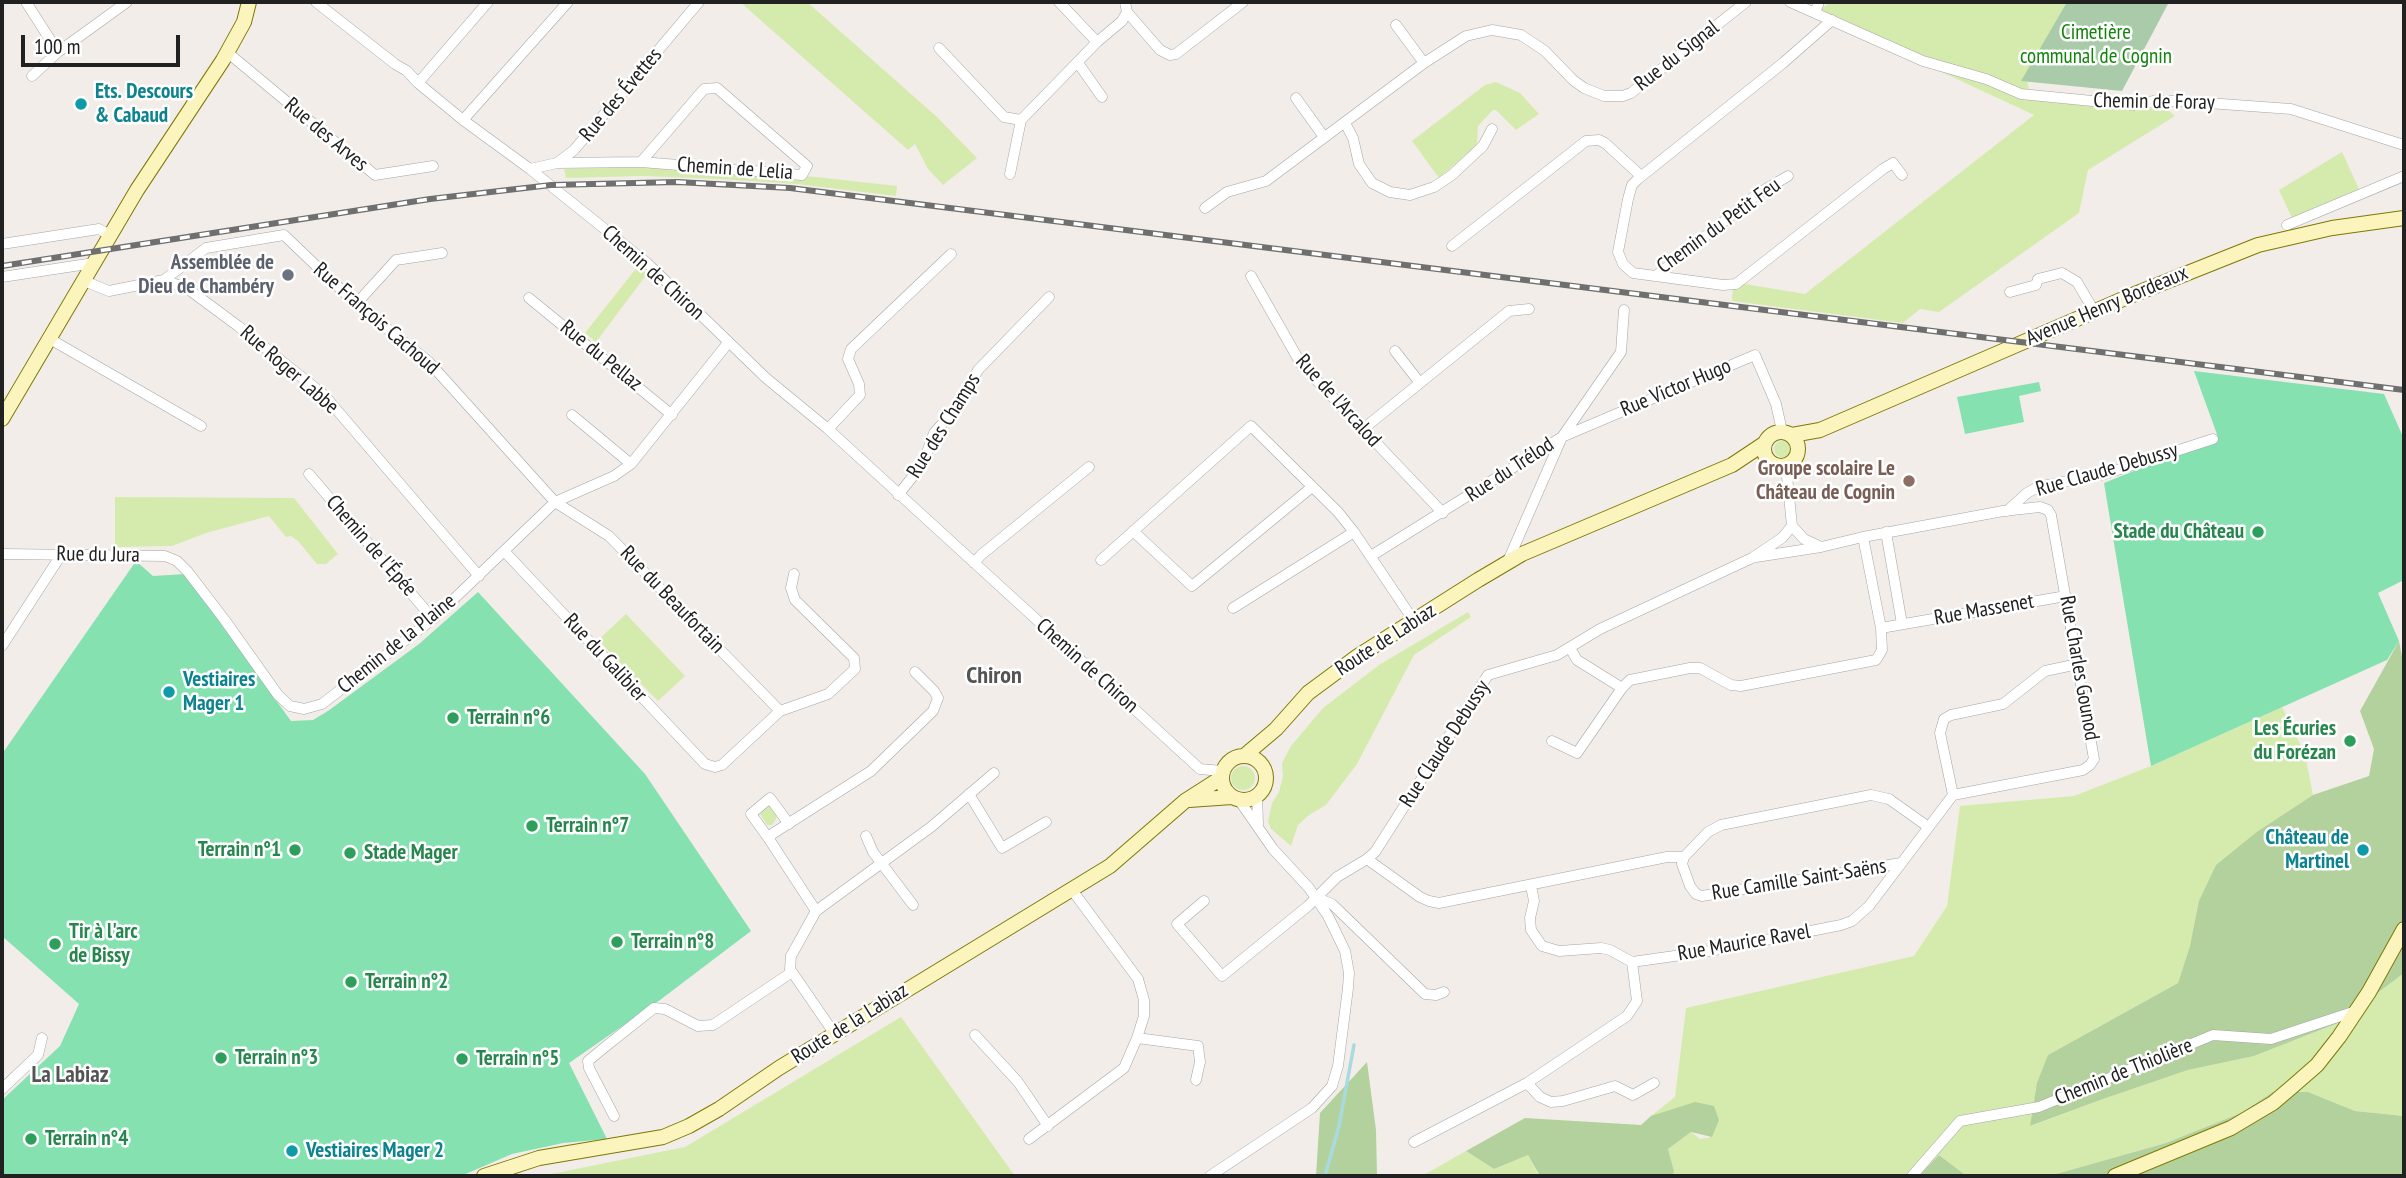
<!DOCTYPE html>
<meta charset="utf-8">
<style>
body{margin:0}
#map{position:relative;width:2406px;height:1178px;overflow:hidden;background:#f2ede8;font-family:"PT Sans Narrow",sans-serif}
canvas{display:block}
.frame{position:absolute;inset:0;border:4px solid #212121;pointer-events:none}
.scale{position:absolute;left:21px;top:35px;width:159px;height:32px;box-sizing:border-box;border:4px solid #212121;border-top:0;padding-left:9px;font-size:21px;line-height:24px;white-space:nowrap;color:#212121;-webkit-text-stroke:5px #fff;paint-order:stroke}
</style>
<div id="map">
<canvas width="2406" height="1178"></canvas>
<div class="frame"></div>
<div class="scale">100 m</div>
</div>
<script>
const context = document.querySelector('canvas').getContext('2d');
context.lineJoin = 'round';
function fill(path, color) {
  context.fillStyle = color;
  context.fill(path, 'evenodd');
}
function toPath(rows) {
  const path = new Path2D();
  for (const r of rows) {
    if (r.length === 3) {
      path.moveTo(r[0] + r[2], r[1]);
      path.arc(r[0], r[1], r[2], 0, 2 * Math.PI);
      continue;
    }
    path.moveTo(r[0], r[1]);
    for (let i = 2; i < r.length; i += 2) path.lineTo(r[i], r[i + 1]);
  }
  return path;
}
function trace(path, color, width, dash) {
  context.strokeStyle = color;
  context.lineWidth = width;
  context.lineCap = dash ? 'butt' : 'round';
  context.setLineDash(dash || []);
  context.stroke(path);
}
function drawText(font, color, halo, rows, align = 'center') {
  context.font = font + ' "PT Sans Narrow",sans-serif';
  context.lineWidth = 5;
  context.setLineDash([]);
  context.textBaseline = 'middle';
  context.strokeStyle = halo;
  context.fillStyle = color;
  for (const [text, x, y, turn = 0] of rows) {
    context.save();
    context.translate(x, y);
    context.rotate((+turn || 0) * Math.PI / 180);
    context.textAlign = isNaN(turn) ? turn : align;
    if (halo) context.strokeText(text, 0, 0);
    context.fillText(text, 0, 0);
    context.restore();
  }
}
fill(toPath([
 [740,2,807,2,937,117,977,158,943,185,928,169,915,144,908,150],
 [1831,2,2067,2,2026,74,2031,100,2135,110,2164,106,2175,116,2088,170,2079,213,1939,312,1920,309,1903,323,1732,301,1733,282,1805,294,2034,115,1815,13],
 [1496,82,1520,93,1539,114,1516,130,1496,110,1493,110,1478,126,1477,145,1439,178,1412,141,1485,85],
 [2342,152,2359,189,2292,218,2279,190],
 [642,166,816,177,897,186,896,196,797,184,721,179,642,176,566,178,564,169],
 [638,266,647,274,596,342,585,333],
 [1782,449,8],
 [115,497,294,498,338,554,326,564,317,564,298,541,291,536,286,537,269,516,206,533,172,546,115,547],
 [1468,612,1471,617,1414,655,1357,764,1326,805,1309,815,1298,825,1291,846,1271,829,1268,822,1272,803,1279,792,1283,776,1282,763,1291,746,1323,708,1379,665],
 [626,614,685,676,658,701,598,640],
 [2282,707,2305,754,2313,795,2258,831,2190,946,2178,983,2048,1055,2031,1126,2103,1099,2188,1070,2254,1056,2338,1023,2404,973,2404,1116,2355,1111,2308,1092,2273,1092,2241,1113,2166,1143,2049,1176,1964,1174,1939,1155,1919,1176,1673,1176,1674,1171,1668,1149,1691,1132,1700,1139,1712,1137,1651,1116,1675,1097,1686,1008,1914,956,1947,906,1960,806,2074,796,2151,766],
 [1243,778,12],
 [772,806,777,813,776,819,772,825,767,825,760,814,766,807],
 [901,1017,1015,1176,541,1176,685,1147],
 [1466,1151,1494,1169,1528,1155,1539,1176,1422,1176]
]), '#d5ebae');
fill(toPath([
 [2399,641,2404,667,2404,973,2338,1023,2254,1056,2188,1070,2103,1099,2030,1126,2037,1083,2048,1055,2178,983,2190,946,2199,901,2216,865,2258,831,2313,795,2369,776,2374,749,2360,711],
 [1367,1062,1376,1130,1377,1176,1316,1176,1320,1113],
 [2273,1092,2308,1092,2355,1111,2404,1116,2404,1176,2049,1176,2166,1143,2241,1113],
 [1695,1102,1714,1106,1719,1120,1712,1137,1691,1132,1668,1149,1674,1171,1673,1176,1540,1176,1528,1155,1494,1169,1466,1151,1525,1118,1641,1125,1651,1116],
 [1939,1155,1964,1174,1977,1176,1919,1176]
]), '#b3d19c');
fill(toPath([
 [2067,2,2169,2,2122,91,2021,81]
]), '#a9cba9');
fill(toPath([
 [2194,371,2384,394,2404,439,2404,580,2378,593,2399,641,2387,660,2151,766,2104,483,2218,437],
 [2039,382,2041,391,2019,396,2024,422,1965,434,1957,397],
 [136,561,153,576,185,574,291,721,313,720,328,711,419,644,478,592,645,774,751,931,660,1000,569,1063,607,1139,563,1143,512,1154,461,1176,2,1176,2,1100,60,1046,79,1004,2,936,2,754]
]), '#86e1b1');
trace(toPath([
 [1325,1176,1339,1126,1354,1045]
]), '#a8dbdf', 3.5);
const minor = toPath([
 [26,2,58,52],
 [316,2,395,64,407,71,418,83,463,120,530,169,647,263,766,378,828,429,1189,759,1200,769,1222,771],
 [1059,2,1097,42],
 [1790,2,1923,61,1986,79,2021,94,2133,105,2154,101,2180,101,2291,109,2404,145],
 [1127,12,1160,50,1170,55,1176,54,1243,2],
 [1815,13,1819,2],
 [1832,20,1783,63,1638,179,1632,185,1628,199,1618,252,1623,264,1633,273,1723,285,1736,284,1883,169,1893,163,1902,175],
 [1396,25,1424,63],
 [939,48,1004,117,1021,120],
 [233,57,375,175,433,166],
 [1078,63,1102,97],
 [32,76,58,52,127,2],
 [418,83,488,2],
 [1296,98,1324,137],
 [463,120,568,2],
 [1345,123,1353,138,1359,164,1372,183,1390,192,1410,195,1434,187,1452,175,1483,146,1492,129],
 [557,163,641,162,704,89,717,88,807,166,802,175,641,162],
 [530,169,557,163,574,150,699,2],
 [1010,174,1021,120,1097,42,1122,21,1127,12,1125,2],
 [1205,208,1227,192,1266,181,1424,63,1466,36,1492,30,1521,35,1545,51,1573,80,1584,88,1604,96,1623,96,1631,93,1746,2],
 [2287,225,2404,176],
 [2,244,99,229,110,235],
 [1452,246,1586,141,1599,140,1605,143,1641,176],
 [1251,276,1301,364,1443,513],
 [1656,276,1759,193,1788,176],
 [2,277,94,263],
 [164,280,206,248,284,235,356,304,428,361,555,502,609,536,780,711],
 [84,281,109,291,164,280,188,289,238,326,324,395,479,576],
 [2010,292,2036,285,2038,279,2062,273,2077,282,2094,311],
 [529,298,672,415],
 [356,304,396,260,442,253],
 [50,339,201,426],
 [1395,351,1420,383],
 [572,415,631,464],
 [828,429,860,395,859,384,848,359,851,349,951,254],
 [1363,429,1509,311,1529,309],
 [309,474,433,619],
 [898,495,914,475,925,458,934,433,960,404,978,370,1049,297],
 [2007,511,2027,493,2038,487,2105,474,2213,439],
 [1792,526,1804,539,1821,547,1863,537,2003,511,2040,507,2048,510,2051,515,2094,759,2090,765,2083,770,1953,795],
 [1133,531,1192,586,1312,487],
 [1886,532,1902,624],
 [504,551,705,764,715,767,722,765,780,711,828,694,855,669,854,658,795,600,791,588,794,574],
 [2,554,165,556,177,561,188,572,224,619,278,695,290,706,304,709,322,704,331,697,433,619,555,502,614,476,631,464,728,343],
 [1371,556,1562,437,1621,352,1624,310],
 [1756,557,1821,547],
 [1101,560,1251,426,1338,512,1354,532,1414,621],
 [1508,561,1562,437,1755,355,1776,404,1782,431],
 [974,563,981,555,1089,467],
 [1233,608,1354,532],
 [1881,628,2066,596],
 [2,646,61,555],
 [1570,648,1577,660,1622,688],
 [1552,741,1577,753,1622,688,1630,680,1690,668,1700,668,1731,685,1741,686,1876,660,1882,650,1881,628,1863,537],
 [969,794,1002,848,1046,822],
 [1257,795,1258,824],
 [1953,795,1940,733,1944,719,1951,715,2003,704,2045,671,2078,664],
 [866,836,873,852,913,905],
 [769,839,751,814,770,798,789,824],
 [1684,857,1708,832,1721,825,1871,795,1889,799,1927,826],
 [1684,857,1682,864,1690,886,1696,894,1702,896,1901,863],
 [1367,859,1420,897,1429,901,1439,903,1667,857,1684,857],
 [1531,886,1534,901,1530,918,1531,930,1542,946,1559,951,1601,948,1610,950,1632,962,1710,951,1841,925,1852,921,1869,906,1953,795],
 [1317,898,1332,904,1425,994,1436,995,1444,992],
 [1204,901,1177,924,1222,976,1308,906,1337,877,1367,859,1375,852,1488,675,1557,655,1600,629,1752,558,1782,538,1792,526,1786,466],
 [816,911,931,827,994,773],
 [834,1033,790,969,791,956,816,911,769,839,772,834,871,771,933,711,938,698,934,691,915,672],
 [975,1035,1018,1082,1048,1126],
 [1137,1038,1198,1046,1200,1062,1196,1080],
 [1527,1083,1540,1097,1551,1102,1563,1101,1615,1086,1633,1095,1654,1083],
 [2,1089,38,1055,42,1038],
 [614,1116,589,1068,588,1061,605,1047,654,1008,665,1009,698,1026,713,1025,792,972],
 [1029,1139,1124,1068,1137,1038,1144,1016,1144,1000,1138,979,1072,890],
 [1414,1142,1527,1083,1627,1016,1637,1001,1632,962],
 [1210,1176,1312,1108,1332,1086,1338,1066,1348,988,1349,973,1345,951,1328,916,1309,888,1273,849,1239,800],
 [1912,1176,1960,1121,2039,1107,2213,1035,2271,1039,2356,1011]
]);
const secondary = toPath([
 [2,419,137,190,223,60,244,22,249,2],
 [1781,449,17],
 [1792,435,1820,430,2130,296,2258,245,2332,228,2404,218],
 [1244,756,1276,729,1308,693,1358,656,1478,580,1522,554,1732,465,1765,443],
 [1244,778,22],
 [1189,800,1232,797],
 [484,1176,539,1158,663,1137,689,1126,719,1109,779,1068,1110,866,1185,801,1221,778],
 [2115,1176,2231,1128,2273,1103,2293,1086,2317,1065,2339,1037,2369,992,2404,929]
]);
trace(minor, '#a5a5a5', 11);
trace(secondary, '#7d7904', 16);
trace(minor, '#fff', 10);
trace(secondary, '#fbf5bd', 14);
const rail = toPath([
 [2,266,430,199,551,185,677,182,790,188,2404,390]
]);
trace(rail, '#6f6f6f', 6);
trace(rail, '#fff', 3.5, [10]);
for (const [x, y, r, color] of [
 [81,104,7,"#0f9aa8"],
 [288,275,7,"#6b7280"],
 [1909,481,7,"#8d6e63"],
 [2258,532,7,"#2e9e5b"],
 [169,692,7,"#0f9aa8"],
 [453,718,7,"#2e9e5b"],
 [2350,741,7,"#2e9e5b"],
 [532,826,7,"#2e9e5b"],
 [295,850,7,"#2e9e5b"],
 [2363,850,7,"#0f9aa8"],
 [350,853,7,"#2e9e5b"],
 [617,942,7,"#2e9e5b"],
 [55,944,7,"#2e9e5b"],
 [351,982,7,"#2e9e5b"],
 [221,1058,7,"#2e9e5b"],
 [462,1059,7,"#2e9e5b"],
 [31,1139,7,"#2e9e5b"],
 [292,1151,7,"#0f9aa8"]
]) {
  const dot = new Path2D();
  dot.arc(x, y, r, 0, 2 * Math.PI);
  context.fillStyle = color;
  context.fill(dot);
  trace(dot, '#fff', 2.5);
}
drawText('21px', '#11840a', '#fff', [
 ["Cimetière",2096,33],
 ["communal de Cognin",2096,57]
]);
drawText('21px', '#212121', '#fff', [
 ["Rue du Signal",1677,56,-38],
 ["Rue des Évettes",621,95,-50],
 ["Chemin de Foray",2154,102,1],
 ["Rue des Arves",326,135,40],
 ["Chemin de Lelia",735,169,4],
 ["Chemin du Petit Feu",1719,226,-36],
 ["Chemin de Chiron",653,273,42],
 ["Avenue Henry Bordeaux",2107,306,-23],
 ["Rue François Cachoud",376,319,41],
 ["Rue du Pellaz",601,356,39],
 ["Rue Roger Labbe",289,370,41],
 ["Rue Victor Hugo",1676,388,-23],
 ["Rue de l'Arcalod",1338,401,48],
 ["Rue des Champs",944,426,-58],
 ["Rue du Trélod",1510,470,-33],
 ["Rue Claude Debussy",2107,470,-16],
 ["Chemin de l'Épée",371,546,49],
 ["Rue du Jura",98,555,1],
 ["Rue du Beaufortain",672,600,46],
 ["Rue Massenet",1984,610,-10],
 ["Route de Labiaz",1386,640,-33],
 ["Chemin de la Plaine",397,644,-39],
 ["Rue du Galibier",605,658,47],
 ["Chemin de Chiron",1087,666,42],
 ["Rue Charles Gounod",2079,668,80],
 ["Rue Claude Debussy",1445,744,-57],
 ["Rue Camille Saint-Saëns",1799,880,-9],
 ["Rue Maurice Ravel",1744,943,-10],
 ["Route de la Labiaz",850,1024,-32],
 ["Chemin de Thiolière",2124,1072,-22]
]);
drawText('bold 21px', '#0d838f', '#fff', [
 ["Ets. Descours",95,92],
 ["& Cabaud",95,116],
 ["Vestiaires",183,680],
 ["Mager 1",183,704],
 ["Château de",2349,838,"right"],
 ["Martinel",2349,862,"right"],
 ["Vestiaires Mager 2",306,1151]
], 'left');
drawText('bold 21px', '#5b616d', '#fff', [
 ["Assemblée de",274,263],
 ["Dieu de Chambéry",274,287]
], 'right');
drawText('bold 21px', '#785e54', '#fff', [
 ["Groupe scolaire Le",1895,469],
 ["Château de Cognin",1895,493]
], 'right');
drawText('bold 21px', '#27864d', '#fff', [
 ["Stade du Château",2244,532,"right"],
 ["Terrain n°6",467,718],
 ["Les Écuries",2336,729,"right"],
 ["du Forézan",2336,753,"right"],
 ["Terrain n°7",546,826],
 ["Terrain n°1",281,850,"right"],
 ["Stade Mager",364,853],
 ["Tir à l'arc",69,932],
 ["de Bissy",69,956],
 ["Terrain n°8",631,942],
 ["Terrain n°2",365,982],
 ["Terrain n°3",235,1058],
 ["Terrain n°5",476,1059],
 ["Terrain n°4",45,1139]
], 'left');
drawText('bold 23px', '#545454', '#fff', [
 ["La Labiaz",70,1075]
]);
drawText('bold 24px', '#545454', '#fff', [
 ["Chiron",994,676]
]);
</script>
